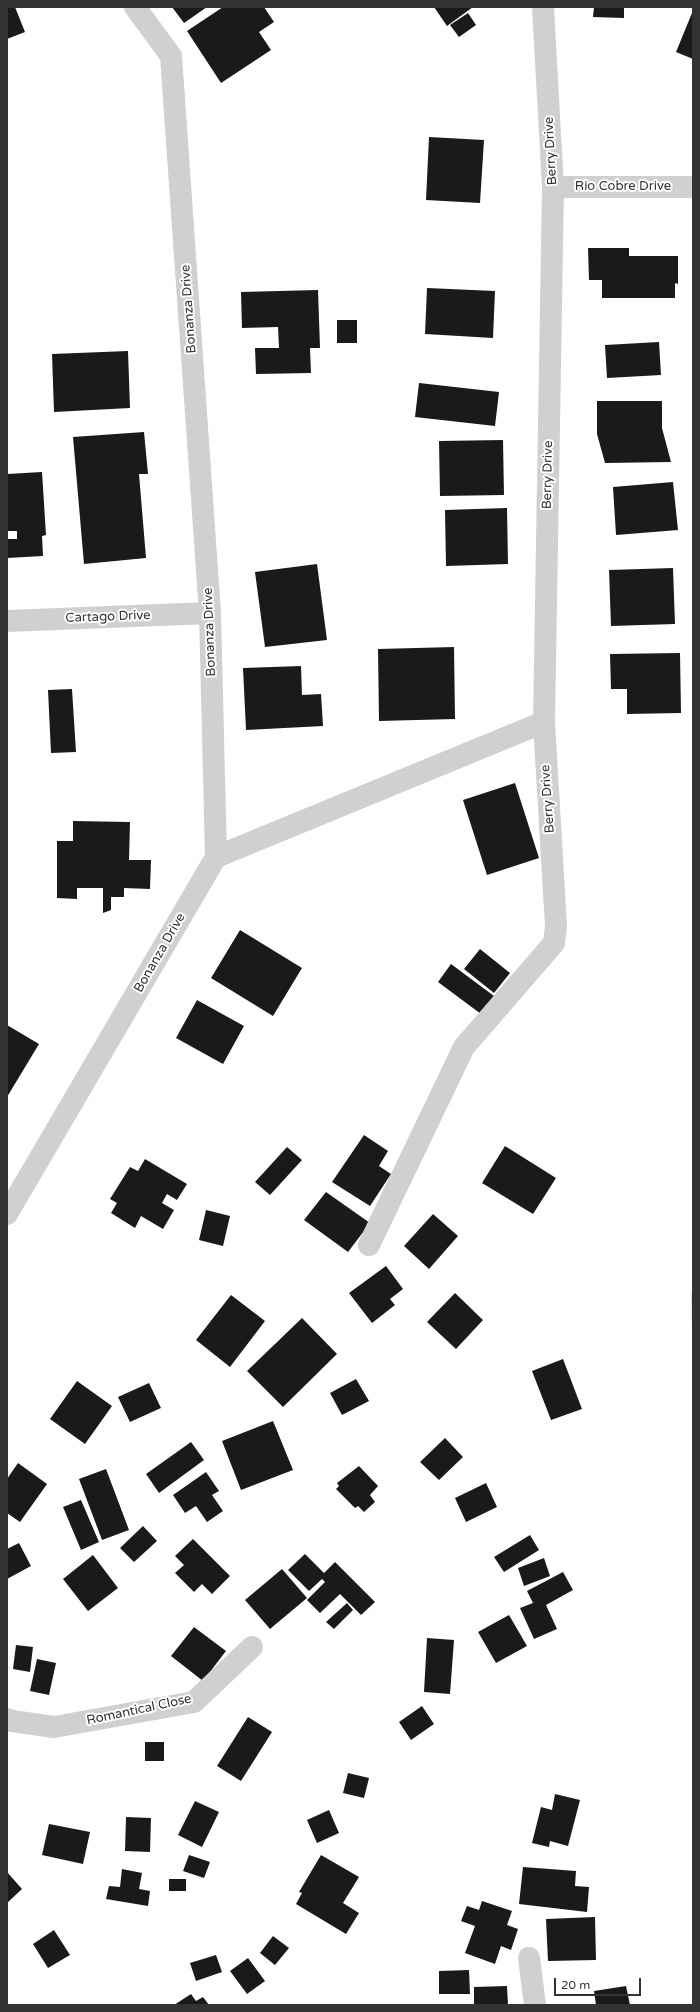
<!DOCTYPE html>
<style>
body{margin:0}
#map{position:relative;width:700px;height:2012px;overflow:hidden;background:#fff;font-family:"Varela Round",sans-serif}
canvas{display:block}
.frame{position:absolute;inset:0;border:8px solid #333;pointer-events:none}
.scale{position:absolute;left:554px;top:1978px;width:87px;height:18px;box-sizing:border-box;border:2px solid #333;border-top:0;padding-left:5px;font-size:12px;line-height:14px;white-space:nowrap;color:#333;-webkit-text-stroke:3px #fff;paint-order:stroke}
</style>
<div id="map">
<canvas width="700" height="2012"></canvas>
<div class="frame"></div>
<div class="scale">20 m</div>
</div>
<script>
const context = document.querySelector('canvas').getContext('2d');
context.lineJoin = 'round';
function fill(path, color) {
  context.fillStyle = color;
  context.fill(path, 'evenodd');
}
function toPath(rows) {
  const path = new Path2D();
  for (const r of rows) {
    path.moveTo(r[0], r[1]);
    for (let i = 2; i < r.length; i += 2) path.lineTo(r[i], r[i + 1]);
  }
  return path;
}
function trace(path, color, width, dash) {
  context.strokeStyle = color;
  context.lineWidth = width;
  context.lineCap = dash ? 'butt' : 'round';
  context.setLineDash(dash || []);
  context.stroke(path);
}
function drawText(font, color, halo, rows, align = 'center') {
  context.font = font + ' "Varela Round",sans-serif';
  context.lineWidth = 4;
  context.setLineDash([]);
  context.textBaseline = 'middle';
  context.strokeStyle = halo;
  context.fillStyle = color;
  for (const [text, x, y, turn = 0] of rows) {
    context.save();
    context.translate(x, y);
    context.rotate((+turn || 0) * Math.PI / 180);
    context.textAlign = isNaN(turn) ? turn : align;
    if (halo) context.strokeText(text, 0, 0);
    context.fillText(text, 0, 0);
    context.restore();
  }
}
fill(toPath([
 [693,1277,693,1368,691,1298]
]), '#cfe2ee');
fill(toPath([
 [7,7,15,7,25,32,7,39],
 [172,7,207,7,184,23],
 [223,7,264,7,274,22,259,32,271,50,221,83,187,31],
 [434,7,473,7,447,26],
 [594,7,624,7,624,18,593,17],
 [468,13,476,25,459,37,450,25],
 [692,13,693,14,693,59,676,52],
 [429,137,484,140,480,203,426,200],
 [588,248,629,248,629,256,678,256,678,284,675,283,675,298,602,298,602,280,589,280],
 [427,288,495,291,493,338,425,334],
 [318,290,320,348,310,348,311,373,256,374,255,348,279,348,278,327,242,328,241,292],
 [337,320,357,320,357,343,337,343],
 [659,342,661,375,607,378,605,345],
 [128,351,130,408,54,412,52,354],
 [419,383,499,392,495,426,415,417],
 [597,401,662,401,662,428,671,462,605,463,597,434],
 [144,432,148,474,139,474,146,558,84,564,73,437],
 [503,440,504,495,440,496,439,441],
 [42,472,46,535,42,536,43,556,7,558,7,539,17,539,17,531,7,531,7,474],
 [673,482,678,530,616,535,613,487],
 [507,508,508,564,446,566,445,510],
 [317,564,327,640,265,647,255,572],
 [673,568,675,624,611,626,609,570],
 [454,647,455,719,379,721,378,649],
 [680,653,681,713,627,714,627,689,611,689,610,654],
 [301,666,302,695,321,694,323,726,246,730,243,668],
 [72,689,76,752,51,753,48,690],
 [515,783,539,858,487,875,463,800],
 [73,821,130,822,129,860,151,860,150,889,124,888,124,897,111,897,111,910,103,913,103,888,77,888,77,899,57,898,57,841,73,841],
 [240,930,302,968,273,1016,211,978],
 [480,949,510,973,494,993,464,969],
 [451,964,494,996,481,1014,438,982],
 [197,1000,244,1026,223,1064,176,1038],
 [7,1025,39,1044,7,1097],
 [364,1135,388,1151,379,1166,391,1174,370,1206,332,1182],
 [505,1146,556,1178,533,1214,482,1183],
 [287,1147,302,1160,270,1195,255,1182],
 [145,1159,187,1184,177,1200,167,1194,162,1203,174,1210,163,1229,141,1216,135,1228,111,1213,117,1203,110,1199,130,1167,138,1171],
 [326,1192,370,1223,348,1252,304,1220],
 [206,1210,230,1216,223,1246,199,1240],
 [433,1214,458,1236,429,1269,404,1246],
 [386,1266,403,1289,390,1299,395,1305,372,1323,349,1293],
 [455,1293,483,1320,456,1349,427,1322],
 [231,1295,265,1321,230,1367,196,1340],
 [302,1318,337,1354,283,1407,247,1371],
 [563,1359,582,1409,551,1420,532,1371],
 [356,1379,369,1401,342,1415,330,1393],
 [77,1381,112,1406,85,1444,50,1419],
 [149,1383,161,1408,130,1422,118,1397],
 [273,1421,293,1470,241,1490,222,1441],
 [445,1438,463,1457,439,1480,420,1462],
 [191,1442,204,1460,159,1493,146,1474],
 [18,1463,47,1484,20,1522,7,1513,7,1479],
 [359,1466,378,1486,370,1495,375,1502,364,1512,358,1506,355,1508,336,1489,339,1486,337,1483],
 [106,1469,129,1530,102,1540,79,1479],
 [206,1472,219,1491,212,1495,223,1511,207,1522,196,1506,185,1513,173,1495],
 [486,1483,497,1507,466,1522,455,1498],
 [81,1500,99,1542,81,1550,63,1507],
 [143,1526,157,1541,134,1562,120,1548],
 [530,1535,539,1550,504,1572,494,1557],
 [193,1539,230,1576,212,1594,202,1584,194,1592,175,1573,184,1565,175,1556],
 [19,1543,31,1566,7,1579,7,1549],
 [305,1554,324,1573,335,1562,375,1602,361,1615,340,1594,320,1613,307,1600,325,1582,322,1579,309,1591,288,1570],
 [93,1555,118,1588,88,1611,63,1579],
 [544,1558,550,1576,524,1586,518,1568],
 [282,1569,307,1598,270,1629,245,1600],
 [563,1572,573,1590,546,1605,557,1629,534,1639,520,1608,533,1603,527,1591],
 [347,1603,353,1610,334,1629,326,1622],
 [509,1615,527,1646,496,1663,478,1632],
 [194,1627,226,1651,203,1681,171,1656],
 [427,1638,454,1640,450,1694,424,1692],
 [16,1645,33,1647,30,1672,13,1669],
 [37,1659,56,1663,49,1695,30,1691],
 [422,1706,434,1724,411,1740,399,1722],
 [248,1717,272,1732,241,1781,217,1766],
 [145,1742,164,1742,164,1761,145,1761],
 [348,1773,369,1778,364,1798,343,1793],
 [555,1794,580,1800,568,1846,550,1841,549,1847,532,1843,541,1807,552,1810],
 [195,1801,219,1812,202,1847,178,1835],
 [329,1810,339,1833,317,1843,307,1820],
 [126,1817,151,1818,150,1852,125,1851],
 [49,1824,90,1832,83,1864,42,1855],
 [189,1855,210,1862,204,1878,183,1871],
 [321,1855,359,1877,343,1903,359,1913,346,1934,296,1904,302,1893,299,1892],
 [523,1867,576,1871,575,1886,589,1887,587,1912,519,1904],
 [122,1869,142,1873,139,1889,150,1891,148,1906,106,1899,109,1886,120,1887],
 [7,1872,22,1889,7,1903],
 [169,1879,186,1879,186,1891,169,1891],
 [482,1901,512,1911,507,1925,518,1929,511,1950,501,1946,495,1964,465,1953,475,1926,461,1921,467,1906,479,1910],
 [595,1917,596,1960,548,1961,546,1919],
 [54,1930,70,1955,48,1968,33,1944],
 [273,1936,289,1948,275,1965,260,1953],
 [216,1955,222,1972,196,1981,190,1963],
 [248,1958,265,1981,247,1994,230,1971],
 [469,1970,470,1994,439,1994,439,1971],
 [507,1986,508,2005,474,2005,474,1987],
 [626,1986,630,2005,596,2005,594,1991],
 [191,1994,196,2001,203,1997,209,2005,174,2005]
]), '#1a1a1a');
trace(toPath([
 [553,187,693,187],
 [7,621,210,613],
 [216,857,544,722],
 [7,1214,216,857,210,613,171,56,135,7],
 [369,1245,464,1047,554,943,556,926,544,722,553,187,543,7],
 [7,1719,12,1721,54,1727,194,1702,252,1647],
 [529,1958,535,2005]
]), '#d0d0d0', 22);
drawText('13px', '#333', '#fff', [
 ["Berry Drive",551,151,-93],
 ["Rio Cobre Drive",623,187],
 ["Bonanza Drive",189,309,-94],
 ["Berry Drive",548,475,-89],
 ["Cartago Drive",108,617,-2],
 ["Bonanza Drive",210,632,-92],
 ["Berry Drive",548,799,-94],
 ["Bonanza Drive",160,953,-60],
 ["Romantical Close",139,1710,-12]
]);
</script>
